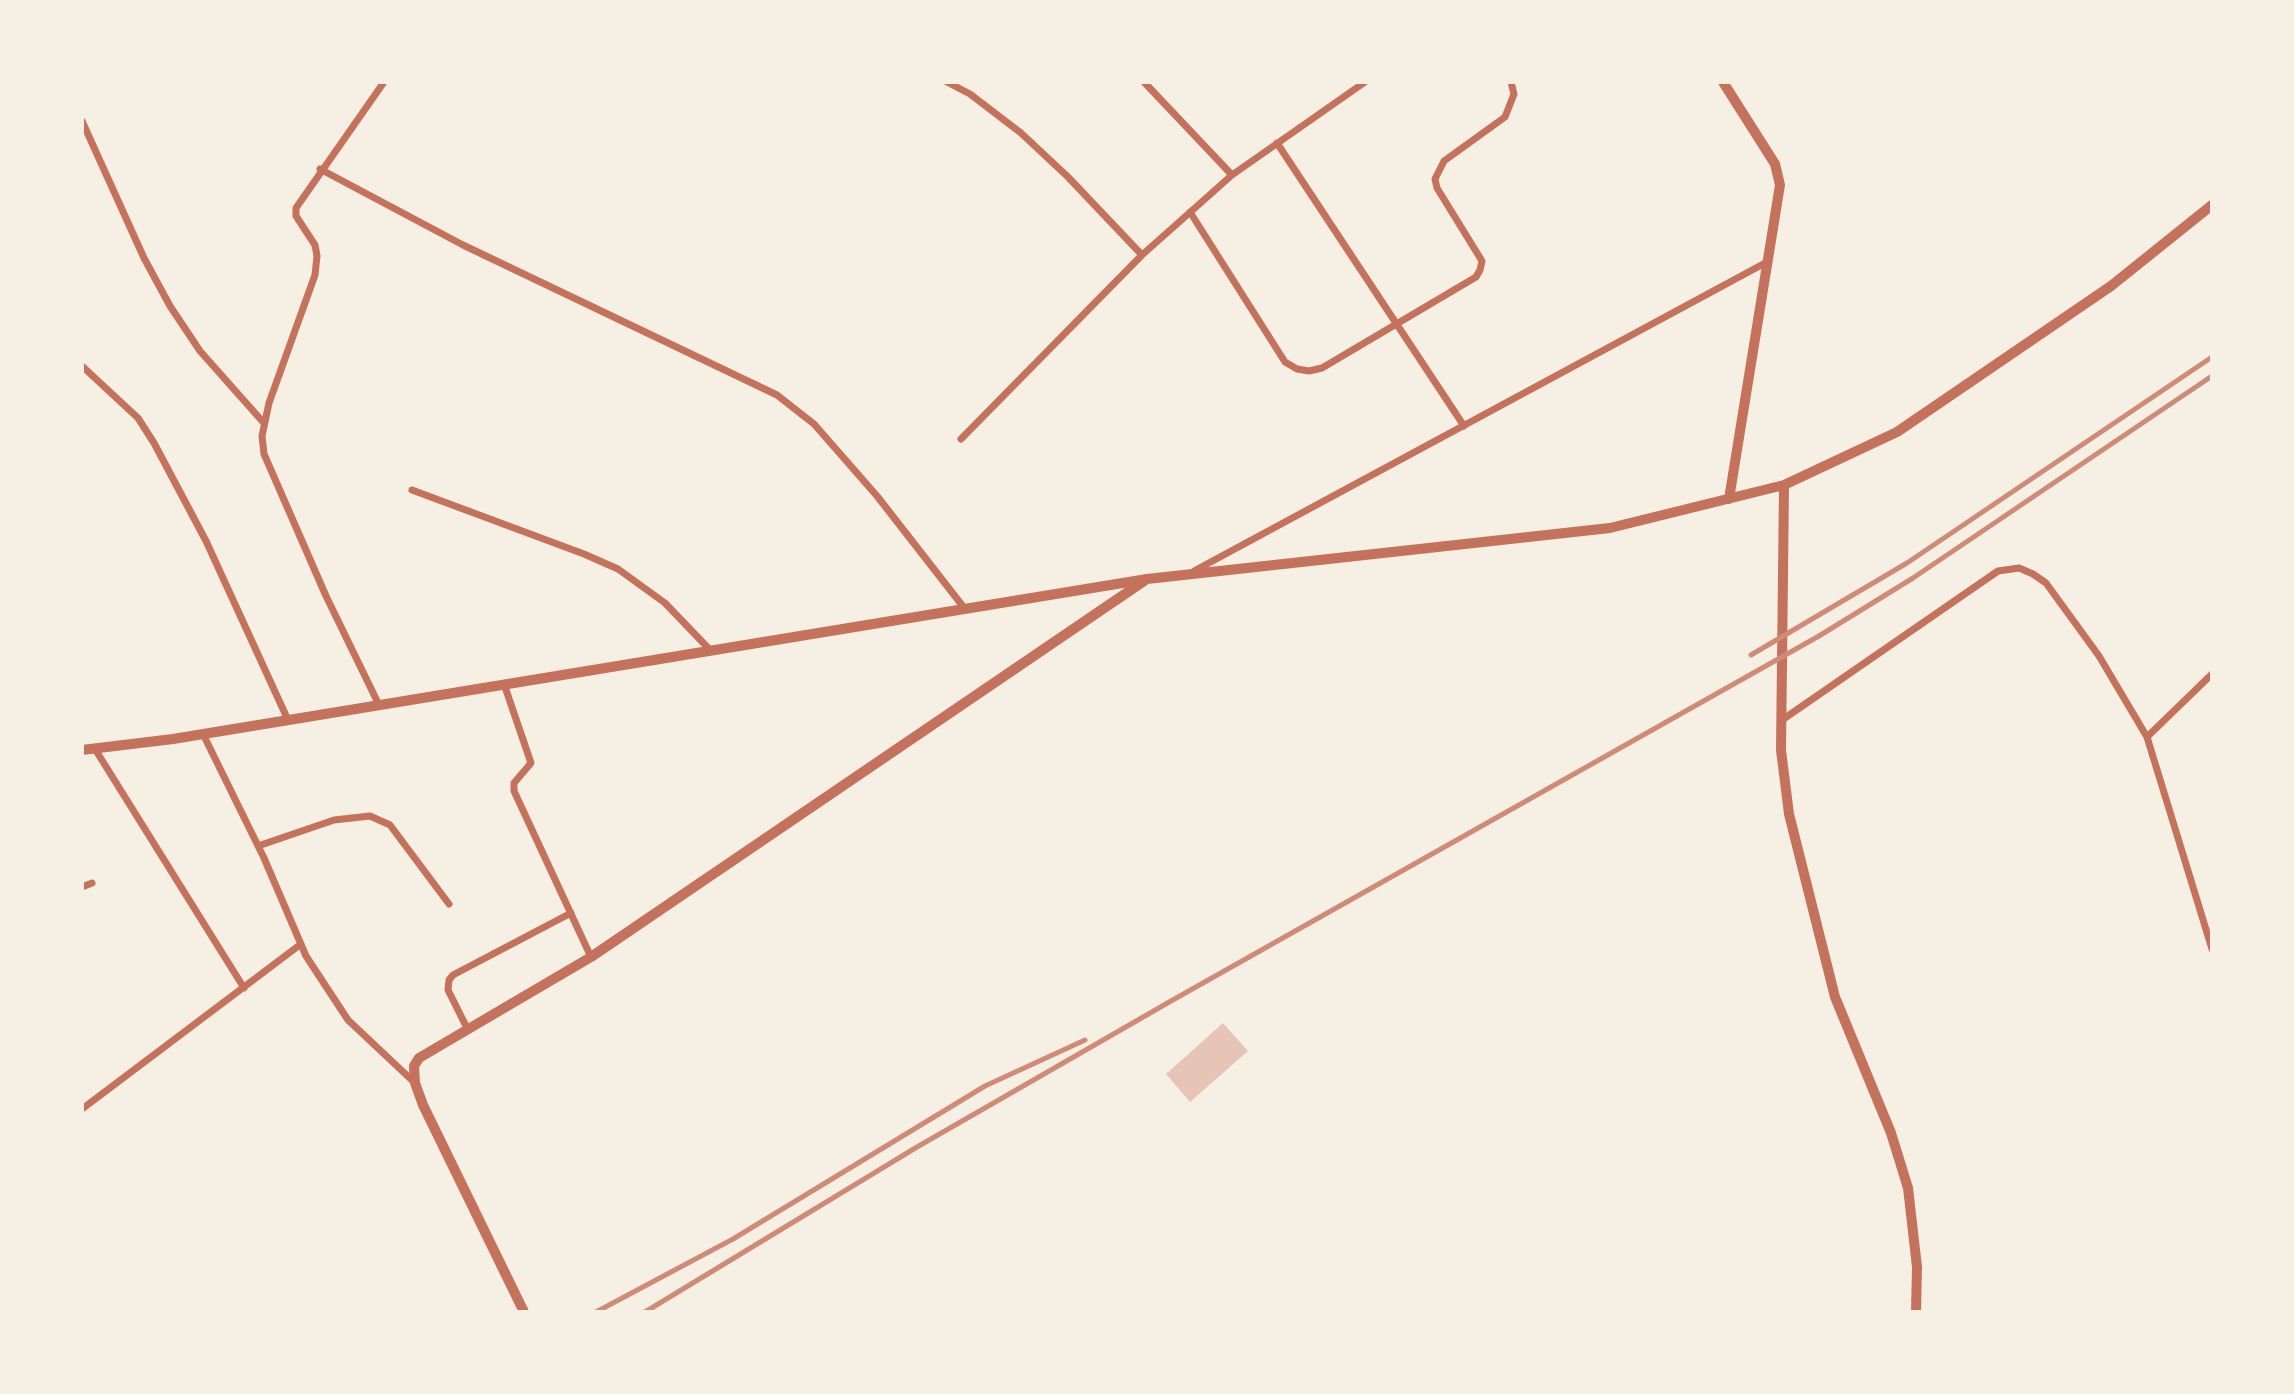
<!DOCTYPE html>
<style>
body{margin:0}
#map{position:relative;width:2294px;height:1394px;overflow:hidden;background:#f6efe4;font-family:Commissioner,sans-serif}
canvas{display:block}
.frame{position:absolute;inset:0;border:84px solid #f6efe4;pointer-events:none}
</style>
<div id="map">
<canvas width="2294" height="1394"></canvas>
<div class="frame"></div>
</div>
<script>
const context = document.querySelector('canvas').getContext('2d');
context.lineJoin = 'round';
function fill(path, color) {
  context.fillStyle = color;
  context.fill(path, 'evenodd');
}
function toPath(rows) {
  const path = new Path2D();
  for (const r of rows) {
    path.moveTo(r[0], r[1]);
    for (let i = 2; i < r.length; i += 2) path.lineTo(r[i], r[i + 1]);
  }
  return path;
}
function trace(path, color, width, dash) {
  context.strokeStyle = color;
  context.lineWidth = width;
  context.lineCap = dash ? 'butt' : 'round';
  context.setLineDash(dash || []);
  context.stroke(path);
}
fill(toPath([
 [1223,1023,1248,1051,1190,1102,1166,1074]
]), '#e6c5b7');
trace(toPath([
 [947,82,970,94,1021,133,1068,177,1142,255],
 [1144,82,1232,175],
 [82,121,144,258,170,306,200,351,263,422],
 [1277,143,1464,426],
 [320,169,463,245,777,395,814,424,877,496,965,609],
 [1190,212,1285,362,1297,369,1309,371,1322,368,1476,277,1480,270,1482,261,1437,188,1435,179,1444,161,1505,117,1514,94,1511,82],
 [82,366,138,418,154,443,206,541,288,720],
 [961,439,1142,255,1232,175,1365,82],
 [412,490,584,554,618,569,665,603,711,651],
 [1194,571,1767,262],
 [504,684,531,763,514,783,514,791,591,957],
 [379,705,326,596,264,454,262,436,269,403,315,275,317,256,315,245,296,216,296,208,384,82],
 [1782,720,1998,571,2019,568,2033,574,2046,583,2099,656,2147,737,2212,949],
 [203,734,264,858,306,956,348,1020,415,1083],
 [2147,737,2212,674],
 [95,749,244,988],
 [258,846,334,820,370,816,390,825,449,904],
 [82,887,92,883],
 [467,1028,448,990,449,980,453,975,571,913],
 [82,1109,301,944]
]), '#c5725c', 7);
trace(toPath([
 [1723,82,1775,164,1780,185,1729,499],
 [1784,485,1781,750,1789,814,1835,997,1891,1133,1908,1188,1917,1267,1916,1312],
 [82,750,173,739,1147,579,1610,528,1784,485,1897,432,2111,286,2212,205],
 [524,1312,423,1105,415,1083,414,1066,419,1058,591,957,1144,581]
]), '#c5725c', 10);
trace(toPath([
 [1751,655,1907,563,2212,357],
 [596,1312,733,1239,985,1086,1085,1040],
 [645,1312,917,1147,1171,1001,1819,636,1913,578,2212,376]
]), '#cf8b77', 5);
</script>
